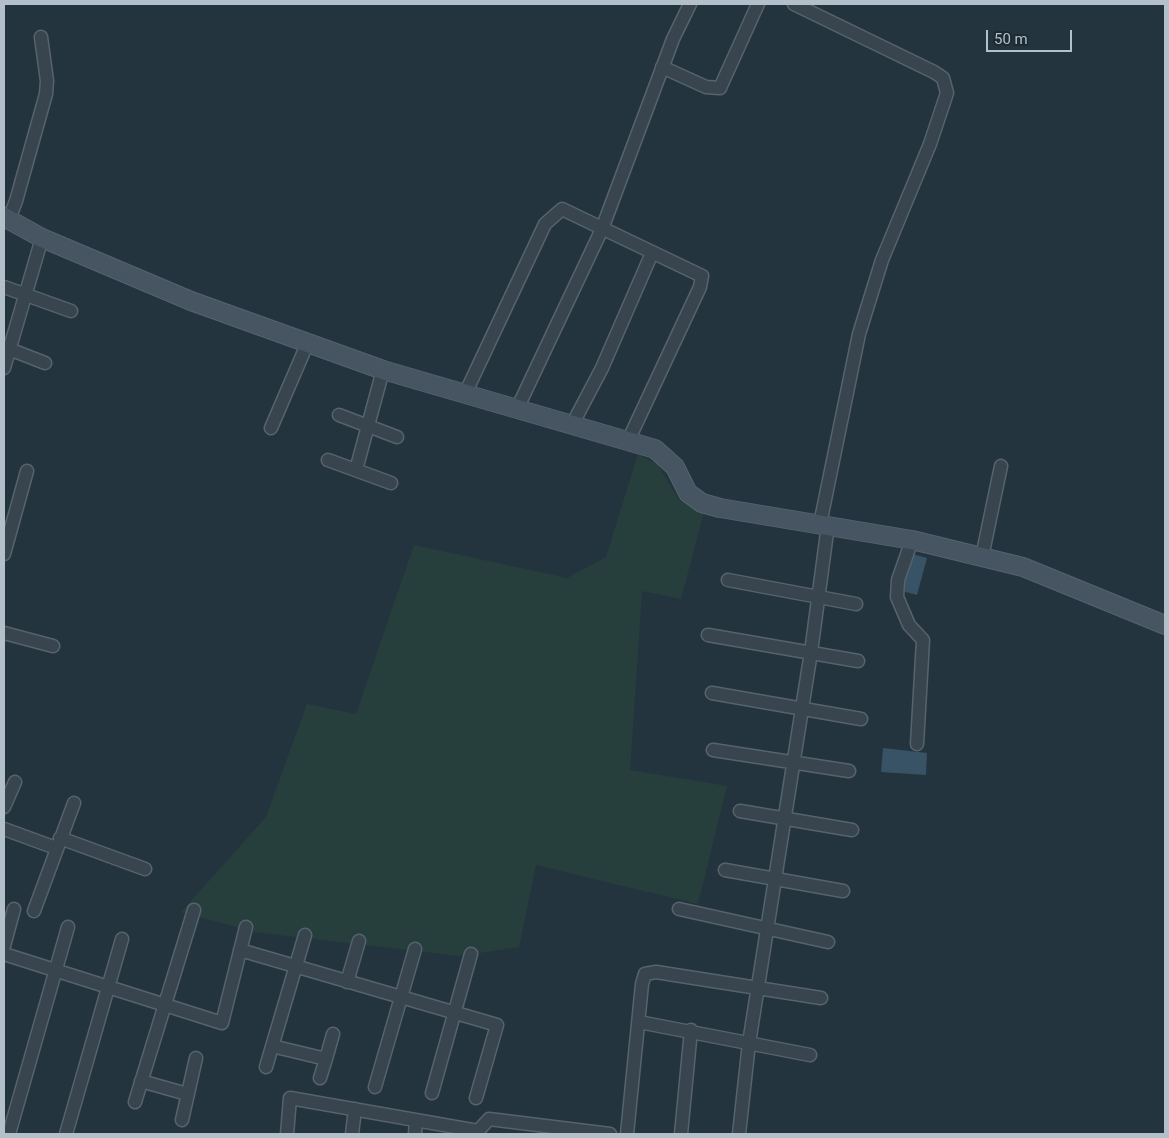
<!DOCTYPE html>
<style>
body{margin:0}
#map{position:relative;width:1169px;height:1138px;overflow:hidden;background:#24343e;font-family:Roboto,sans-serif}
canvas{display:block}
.frame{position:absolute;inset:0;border:5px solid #b4c0c9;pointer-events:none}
.scale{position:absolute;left:986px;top:30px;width:86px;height:22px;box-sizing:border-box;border:2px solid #b4c0c9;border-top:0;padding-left:6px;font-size:15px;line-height:18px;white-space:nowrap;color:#b4c0c9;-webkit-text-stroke:4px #1d2a33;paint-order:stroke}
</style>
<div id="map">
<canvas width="1169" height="1138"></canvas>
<div class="frame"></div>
<div class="scale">50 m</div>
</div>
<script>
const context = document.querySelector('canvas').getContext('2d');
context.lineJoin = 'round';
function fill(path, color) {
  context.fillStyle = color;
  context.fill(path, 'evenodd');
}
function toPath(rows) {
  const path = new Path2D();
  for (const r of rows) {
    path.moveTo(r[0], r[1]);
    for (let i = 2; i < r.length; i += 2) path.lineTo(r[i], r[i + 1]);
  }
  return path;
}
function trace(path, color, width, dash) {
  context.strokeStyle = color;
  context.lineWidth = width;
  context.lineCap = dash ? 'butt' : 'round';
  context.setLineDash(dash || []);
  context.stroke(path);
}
fill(toPath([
 [638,454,657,464,680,501,704,512,681,599,642,591,630,770,727,786,698,904,536,865,519,947,459,956,254,932,181,912,266,817,307,704,356,714,414,545,567,578,606,557]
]), '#263f3d');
fill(toPath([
 [912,554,927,558,917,595,902,591],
 [883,748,927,753,926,775,881,772]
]), '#385365');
const street = toPath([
 [794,4,934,72,943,78,947,93,930,144,882,260,859,334,820,524],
 [662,67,706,87,720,88,758,4],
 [9,219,16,201,46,94,47,81,41,37],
 [4,287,71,311],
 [4,347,45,363],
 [4,368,42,238],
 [465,394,545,224,562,209,702,276,700,287,628,441],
 [517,409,602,229,673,39,690,4],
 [339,415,397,437],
 [572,425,602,368,652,253],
 [271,428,308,342],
 [328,460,391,483],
 [356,470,383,370],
 [912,540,898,580,897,597,909,625,923,640,917,744],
 [4,554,27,471],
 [982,557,1001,466],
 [728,580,856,604],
 [4,633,53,646],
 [708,635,858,661],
 [712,693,861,719],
 [713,750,849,771],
 [4,807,15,782],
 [740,811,852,830],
 [4,829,56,848],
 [60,838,145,869],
 [725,870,843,891],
 [679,909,828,942],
 [34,911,74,803],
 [4,946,14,909],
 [240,950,497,1025,476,1098],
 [4,954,222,1023,246,927],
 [347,982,359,941],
 [639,1022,810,1055],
 [272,1046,326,1059,320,1078],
 [326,1059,333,1034],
 [266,1067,305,935],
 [141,1081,187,1094],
 [375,1087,415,949],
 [432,1093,471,954],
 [135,1102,194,910],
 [182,1120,196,1058],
 [9,1134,68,927],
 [66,1134,122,939],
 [287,1134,290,1098,478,1131,489,1119,610,1134],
 [352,1134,355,1109],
 [415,1134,416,1120],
 [627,1134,642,984,645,974,656,972,821,998],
 [681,1134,691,1030],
 [739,1134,749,1043,811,652,828,525]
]);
const secondary = toPath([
 [4,217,42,238,191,301,383,370,655,449,675,467,688,493,702,503,720,508,912,540,1023,567,1165,625]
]);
trace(street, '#56636c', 15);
trace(secondary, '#56636c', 20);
trace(street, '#38454e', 12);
trace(secondary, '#465561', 18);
</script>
